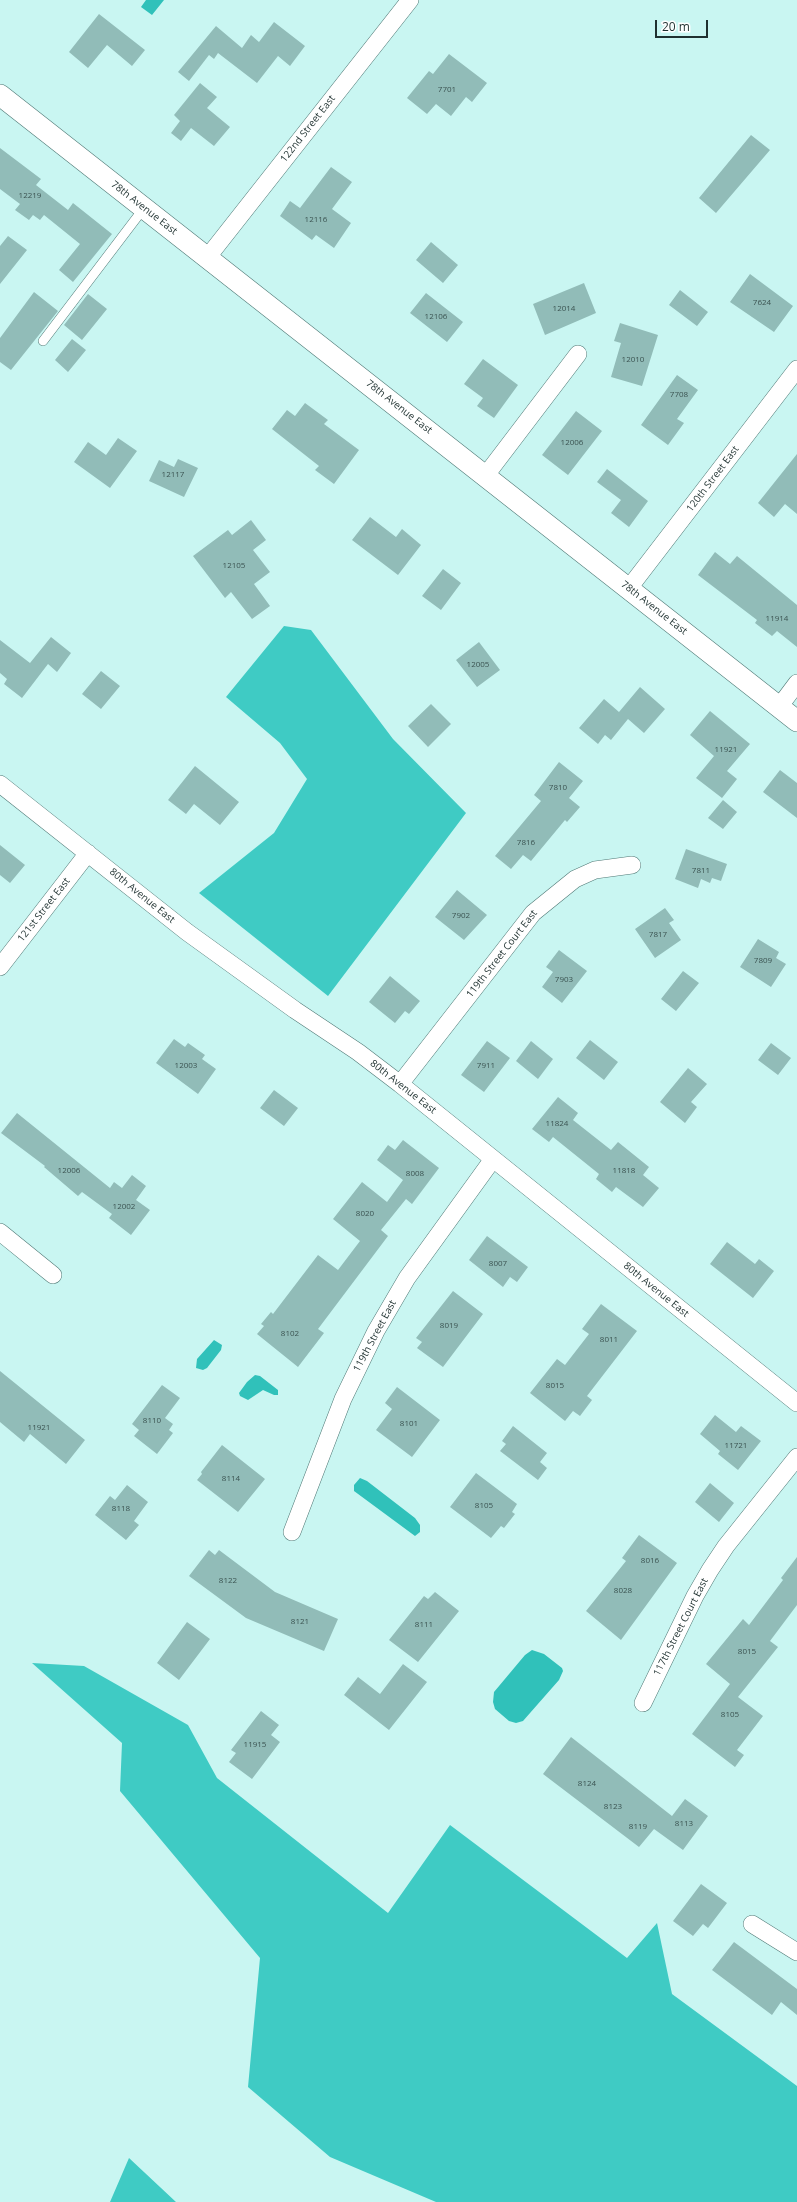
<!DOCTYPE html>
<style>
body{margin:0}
#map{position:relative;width:797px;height:2202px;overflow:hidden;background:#c9f6f2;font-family:"Open Sans",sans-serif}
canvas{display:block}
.scale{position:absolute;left:655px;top:20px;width:53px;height:18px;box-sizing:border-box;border:2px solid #1f3130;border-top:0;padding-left:5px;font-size:12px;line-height:14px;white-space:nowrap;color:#1f3130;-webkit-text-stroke:3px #fff;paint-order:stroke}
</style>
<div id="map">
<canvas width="797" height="2202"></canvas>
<div class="scale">20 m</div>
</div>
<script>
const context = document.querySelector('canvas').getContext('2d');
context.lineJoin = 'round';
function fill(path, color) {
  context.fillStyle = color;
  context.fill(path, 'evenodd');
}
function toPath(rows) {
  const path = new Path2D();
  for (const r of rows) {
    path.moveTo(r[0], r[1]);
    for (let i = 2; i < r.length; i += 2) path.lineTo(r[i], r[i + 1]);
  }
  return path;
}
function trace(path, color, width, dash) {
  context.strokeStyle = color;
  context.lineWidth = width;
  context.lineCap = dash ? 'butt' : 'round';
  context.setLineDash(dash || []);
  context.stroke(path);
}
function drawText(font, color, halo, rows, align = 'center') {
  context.font = font + ' "Open Sans",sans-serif';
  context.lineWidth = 4;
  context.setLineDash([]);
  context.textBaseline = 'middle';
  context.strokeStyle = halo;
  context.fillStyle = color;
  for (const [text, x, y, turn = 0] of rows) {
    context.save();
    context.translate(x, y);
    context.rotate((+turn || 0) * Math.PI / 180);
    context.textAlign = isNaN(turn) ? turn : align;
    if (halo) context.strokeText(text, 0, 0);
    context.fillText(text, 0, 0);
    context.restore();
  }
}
fill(toPath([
 [284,626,311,630,393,739,466,813,328,996,199,893,274,833,307,779,280,743,226,697],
 [32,1663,84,1666,188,1725,217,1778,388,1913,450,1825,627,1958,657,1923,672,1994,797,2086,797,2202,436,2202,330,2157,248,2087,260,1958,120,1791,122,1743],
 [129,2158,176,2202,110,2202]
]), '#3fcbc4');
fill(toPath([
 [146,0,164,0,152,15,141,7],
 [214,1340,222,1345,221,1350,207,1368,203,1370,196,1368,197,1359],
 [255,1375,260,1376,278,1390,278,1395,274,1395,263,1390,248,1400,240,1396,239,1393,247,1382],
 [360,1478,367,1481,415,1518,420,1525,420,1532,415,1536,354,1491,354,1485],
 [532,1650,544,1654,562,1668,563,1671,559,1680,523,1721,516,1723,509,1721,495,1709,493,1702,494,1692,525,1655]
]), '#30c1ba');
fill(toPath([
 [99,14,145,50,132,66,107,45,88,68,69,52],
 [274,22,305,46,290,66,278,56,257,83,218,53,214,59,209,55,189,81,178,72,216,26,242,48,251,35,259,42],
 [449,54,487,83,472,102,466,97,451,116,436,104,427,114,407,98,429,71,433,74],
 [200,83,217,97,207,108,230,127,214,146,191,128,181,141,171,133,180,121,174,115],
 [751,135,770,150,716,213,699,198],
 [0,148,41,179,36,185,68,210,73,203,112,234,73,282,59,270,80,244,44,215,40,220,33,215,29,220,15,210,20,204,0,189],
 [331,167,352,182,332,209,351,223,334,248,316,235,312,240,280,216,290,201,300,208],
 [8,236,27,250,0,284,0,246],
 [431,242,458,265,443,283,416,260],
 [750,274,793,306,774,332,730,302],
 [584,283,596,313,545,335,533,304],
 [680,290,708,312,697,326,669,305],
 [34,292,58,311,11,370,0,362,0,338],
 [426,293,463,322,447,342,410,313],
 [88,294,107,309,82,340,64,325],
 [620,323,658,335,642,386,611,377,621,343,614,341],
 [72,339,86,350,68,372,55,360],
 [483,359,518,385,494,418,477,406,483,398,464,384],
 [677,375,698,390,677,419,684,423,668,445,641,425],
 [305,403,328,420,324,424,359,450,334,484,315,470,319,466,272,429,287,410,295,416],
 [576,411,602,431,568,475,542,455],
 [118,438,137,451,110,488,74,462,88,442,106,455],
 [797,454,797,514,785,504,774,517,758,503],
 [178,459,198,468,184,497,149,481,159,460,174,467],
 [607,469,648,501,629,527,611,513,621,500,597,482],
 [370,517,396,537,402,529,421,545,398,575,352,540],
 [251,520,266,540,253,550,270,572,254,584,270,606,252,619,231,592,225,598,193,556,228,530,232,535],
 [715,552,730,564,737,556,797,605,797,647,777,631,772,636,755,623,757,620,698,575],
 [443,569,461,583,441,610,422,596],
 [51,637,71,653,57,672,48,664,22,698,4,684,7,679,0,673,0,640,30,663],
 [479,642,500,670,477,687,456,660],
 [101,671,120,686,101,709,82,694],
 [640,687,665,709,644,733,628,719,611,740,605,735,598,744,579,728,604,699,619,712],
 [431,704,451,724,428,747,408,726],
 [710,711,750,744,727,771,737,779,722,798,696,778,714,756,690,735],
 [559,762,583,781,569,798,580,807,567,822,565,820,531,861,523,855,511,869,495,856,541,801,534,795],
 [195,766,239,802,220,825,194,804,186,814,168,800],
 [780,770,797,783,797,818,763,792],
 [723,800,737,812,723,829,708,818],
 [0,845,25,865,10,883,0,875],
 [686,849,727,864,721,881,712,878,710,883,701,879,698,888,675,879],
 [457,890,487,915,464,940,435,917],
 [665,908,674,920,669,923,681,940,655,958,635,929],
 [758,939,779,952,776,958,786,964,771,987,740,967],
 [559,950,587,971,562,1003,542,987,553,972,546,967],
 [683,971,699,983,676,1011,661,999],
 [390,976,420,1001,409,1014,405,1011,395,1023,369,1002],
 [174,1039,185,1047,188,1043,205,1055,202,1059,216,1069,198,1094,156,1063],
 [590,1040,618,1062,604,1080,576,1058],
 [487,1041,510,1058,484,1092,461,1075],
 [531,1041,553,1059,538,1079,516,1061],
 [771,1043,791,1058,778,1075,758,1060],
 [688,1068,707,1084,691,1102,697,1107,685,1123,660,1102],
 [274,1090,298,1108,284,1126,260,1108],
 [558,1097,578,1113,573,1120,611,1150,618,1142,649,1167,643,1175,659,1188,643,1207,616,1187,612,1192,596,1179,599,1174,553,1137,549,1142,532,1129],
 [17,1113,110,1188,114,1182,122,1188,132,1175,146,1186,136,1200,150,1210,131,1235,109,1218,112,1214,82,1192,78,1196,44,1167,45,1166,1,1133],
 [403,1140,439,1168,412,1204,406,1199,381,1230,388,1236,318,1329,324,1333,298,1367,257,1334,264,1326,261,1324,271,1312,273,1314,318,1255,338,1270,360,1241,333,1219,362,1182,387,1202,403,1180,377,1160,388,1145,395,1150],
 [487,1236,528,1267,517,1282,510,1277,503,1287,469,1260],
 [727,1242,755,1264,759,1259,774,1271,753,1298,710,1264],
 [453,1291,483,1314,443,1367,417,1348,422,1342,416,1338],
 [601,1304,637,1331,587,1396,592,1400,580,1416,573,1411,565,1421,530,1393,557,1359,565,1365,589,1334,582,1329],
 [0,1371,85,1440,66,1464,30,1434,24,1442,0,1422],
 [162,1385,180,1398,165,1418,173,1424,169,1430,173,1433,157,1454,134,1436,139,1430,132,1424],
 [397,1387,440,1420,412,1457,376,1430,392,1409,385,1403],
 [715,1415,736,1432,741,1426,761,1441,738,1470,718,1454,720,1451,700,1434],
 [513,1426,547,1453,540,1462,547,1468,538,1480,500,1451,506,1444,502,1441],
 [222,1445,265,1479,238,1512,197,1480,202,1474,201,1472],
 [476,1473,517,1504,512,1512,515,1514,504,1528,501,1526,491,1538,450,1507],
 [710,1483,734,1503,719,1522,695,1502],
 [127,1485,148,1502,134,1521,139,1525,126,1540,95,1515,110,1496,115,1500],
 [639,1535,677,1563,621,1640,586,1611,626,1561,622,1558],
 [209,1550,215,1555,219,1550,275,1592,338,1619,324,1651,246,1618,189,1576],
 [797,1557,797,1605,770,1641,778,1647,738,1697,763,1716,737,1750,744,1755,735,1767,692,1734,730,1684,706,1664,743,1619,749,1625,783,1580,781,1578],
 [435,1592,459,1611,418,1662,389,1640,424,1596,428,1599],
 [187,1622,210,1639,179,1680,157,1663],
 [403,1664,427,1682,389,1730,344,1695,358,1677,380,1694],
 [261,1711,279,1725,271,1735,280,1742,252,1779,229,1762,236,1753,231,1750],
 [571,1737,672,1816,685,1799,708,1816,683,1850,654,1829,639,1847,543,1774],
 [701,1884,727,1903,708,1928,703,1924,693,1936,673,1921],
 [734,1942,797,1989,797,2015,781,2002,772,2015,712,1970]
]), '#91bcb8');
const service = toPath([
 [43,341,144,208]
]);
const minor = toPath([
 [207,258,410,0],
 [486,475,578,354],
 [629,588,797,369],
 [779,707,797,683],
 [0,784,187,932,295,1010,358,1052,400,1084,797,1403],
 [0,967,88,853],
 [400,1084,533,913,575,879,595,870,632,865],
 [0,1232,53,1275],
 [292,1532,343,1399,376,1331,407,1278,493,1159],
 [643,1703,695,1596,710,1570,726,1546,797,1457],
 [752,1924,797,1952]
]);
const tertiary = toPath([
 [0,95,797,721]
]);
trace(service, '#4f7875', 10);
trace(minor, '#4f7875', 18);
trace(tertiary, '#4f7875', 22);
trace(service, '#fff', 9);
trace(minor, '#fff', 17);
trace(tertiary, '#fff', 21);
drawText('8px', '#3c5452', null, [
 ["7701",447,90],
 ["12219",30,196],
 ["12116",316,220],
 ["7624",762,303],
 ["12014",564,309],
 ["12106",436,317],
 ["12010",633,360],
 ["7708",679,395],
 ["12006",572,443],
 ["12117",173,475],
 ["12105",234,566],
 ["11914",777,619],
 ["12005",478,665],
 ["11921",726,750],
 ["7810",558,788],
 ["7816",526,843],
 ["7811",701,871],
 ["7902",461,916],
 ["7817",658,935],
 ["7809",763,961],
 ["7903",564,980],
 ["12003",186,1066],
 ["7911",486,1066],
 ["11824",557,1124],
 ["12006",69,1171],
 ["11818",624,1171],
 ["8008",415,1174],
 ["12002",124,1207],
 ["8020",365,1214],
 ["8007",498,1264],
 ["8019",449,1326],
 ["8102",290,1334],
 ["8011",609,1340],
 ["8015",555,1386],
 ["8110",152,1421],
 ["8101",409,1424],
 ["11921",39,1428],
 ["11721",736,1446],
 ["8114",231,1479],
 ["8105",484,1506],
 ["8118",121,1509],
 ["8016",650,1561],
 ["8122",228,1581],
 ["8028",623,1591],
 ["8121",300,1622],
 ["8111",424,1625],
 ["8015",747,1652],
 ["8105",730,1715],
 ["11915",255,1745],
 ["8124",587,1784],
 ["8123",613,1807],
 ["8113",684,1824],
 ["8119",638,1827]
]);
drawText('10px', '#1f3130', '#fff', [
 ["122nd Street East",308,129,-52],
 ["78th Avenue East",144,208,38],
 ["78th Avenue East",399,407,38],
 ["120th Street East",713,479,-53],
 ["78th Avenue East",654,608,38],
 ["80th Avenue East",142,896,39],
 ["121st Street East",44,910,-52],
 ["119th Street Court East",502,954,-52],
 ["80th Avenue East",403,1087,38],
 ["80th Avenue East",656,1290,39],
 ["119th Street East",375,1336,-62],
 ["117th Street Court East",681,1627,-63]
]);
</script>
